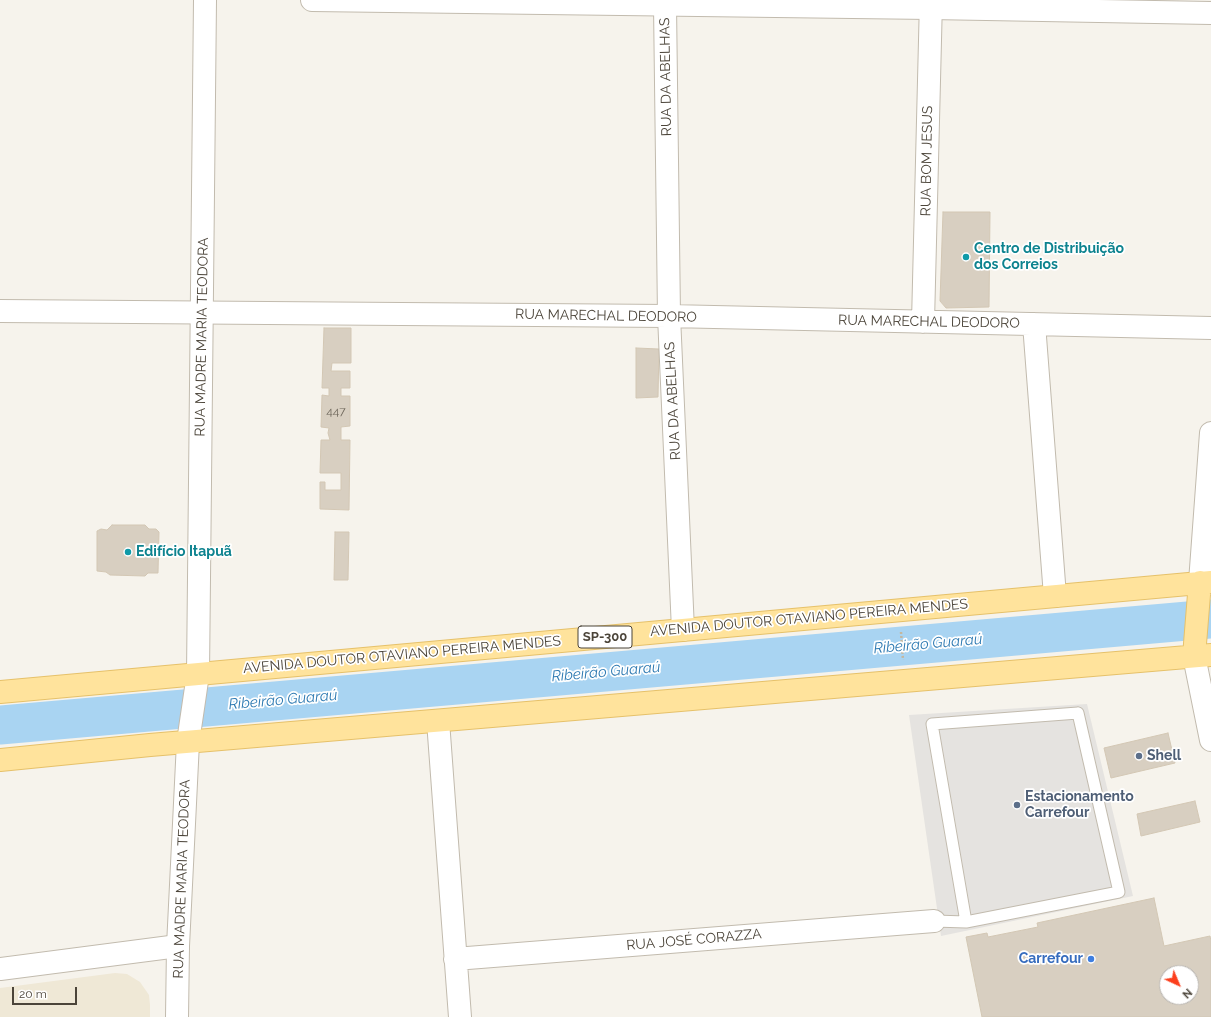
<!DOCTYPE html>
<meta charset="utf-8">
<style>
body{margin:0}
#map{position:relative;width:1211px;height:1017px;overflow:hidden;background:#f6f3ec;font-family:Raleway,sans-serif}
canvas{display:block}
.north{position:absolute;left:1159px;top:965px;width:40px;height:40px;box-sizing:border-box;background:#fff;border:1px solid #b7b4b0;border-radius:50%;rotate:136deg;font-size:11px;font-weight:700;line-height:16px;text-align:center;color:#4b4439}
.north::after{content:'';display:block;margin:auto;width:14px;height:18px;background:#fc3f1d;clip-path:polygon(50% 0,100% 100%,50% 72%,0 100%)}
.scale{position:absolute;left:12px;top:987px;width:65px;height:18px;box-sizing:border-box;border:2px solid #4b4439;border-top:0;padding-left:5px;font-size:12px;line-height:14px;white-space:nowrap;color:#4b4439;-webkit-text-stroke:3px #fff;paint-order:stroke}
</style>
<div id="map">
<canvas width="1211" height="1017"></canvas>
<div class="north">N</div>
<div class="scale">20 m</div>
</div>
<script>
const context = document.querySelector('canvas').getContext('2d');
context.lineJoin = 'round';
function fill(path, color) {
  context.fillStyle = color;
  context.fill(path, 'evenodd');
}
function toPath(rows) {
  const path = new Path2D();
  for (const r of rows) {
    path.moveTo(r[0], r[1]);
    for (let i = 2; i < r.length; i += 2) path.lineTo(r[i], r[i + 1]);
  }
  return path;
}
function trace(path, color, width, dash) {
  context.strokeStyle = color;
  context.lineWidth = width;
  context.lineCap = dash ? 'butt' : 'round';
  context.setLineDash(dash || []);
  context.stroke(path);
}
function drawText(font, color, halo, rows, align = 'center') {
  context.font = font + ' Raleway,sans-serif';
  context.lineWidth = 3.5;
  context.setLineDash([]);
  context.textBaseline = 'middle';
  context.strokeStyle = halo;
  context.fillStyle = color;
  for (const [text, x, y, turn = 0] of rows) {
    context.save();
    context.translate(x, y);
    context.rotate((+turn || 0) * Math.PI / 180);
    context.textAlign = isNaN(turn) ? turn : align;
    if (halo) context.strokeText(text, 0, 0);
    context.fillText(text, 0, 0);
    context.restore();
  }
}
fill(toPath([
 [115,973,127,974,140,982,149,995,150,1005,150,1017,0,1017,0,988]
]), '#efe8d6');
fill(toPath([
 [1087,704,1133,896,941,936,909,715]
]), '#e5e3e0');
trace(toPath([
 [0,725,1211,619]
]), '#a9d4f2', 39);
const building = toPath([
 [943,212,990,212,989,307,946,308,940,301,943,212],
 [324,328,351,328,351,363,332,363,331,371,350,371,350,388,341,388,341,396,350,396,350,426,341,427,341,440,350,440,349,510,320,509,320,482,325,482,325,490,341,490,341,473,320,473,321,440,330,440,328,433,329,428,321,427,322,395,329,396,329,388,322,388,324,328],
 [636,348,659,349,658,397,636,398,636,348],
 [112,525,145,525,149,529,156,529,159,532,158,573,148,573,145,576,110,575,106,572,97,571,97,531,101,529,107,530,112,525],
 [335,532,349,532,348,580,334,580,335,532],
 [1168,733,1175,763,1111,778,1104,748,1168,733],
 [1195,801,1200,822,1141,836,1137,814,1195,801],
 [1154,898,1164,946,1210,936,1211,941,1211,1017,982,1017,966,937,987,933,988,937,1038,927,1037,923,1154,898],
 [1167,973,1191,973,1191,997,1167,997,1167,973]
]);
fill(building, '#d8cfc1');
trace(building, '#d3c7b4', 1);
const service = toPath([
 [1078,713,1119,892,966,922,932,724,1078,713],
 [934,921,966,922]
]);
const minor = toPath([
 [665,5,669,316,683,630],
 [0,311,669,316,1211,328],
 [923,322,931,0],
 [1034,324,1055,596],
 [438,721,460,1017],
 [455,959,934,921],
 [0,969,178,946]
]);
const tertiary = toPath([
 [312,0,930,8,1211,13],
 [1200,582,1211,433],
 [1194,656,1211,740],
 [177,1017,178,946,188,742,198,674,205,0]
]);
const primary = toPath([
 [1194,656,1200,582],
 [0,692,1211,582],
 [0,760,150,745,1211,655]
]);
trace(service, '#c2bbae', 13);
trace(minor, '#c2bbae', 24);
trace(tertiary, '#c2bbae', 24);
trace(primary, '#e6c16a', 24);
trace(toPath([
 [901,632,903,660]
]), '#c4b79f', 2.5, [2, 2]);
trace(service, '#fff', 11);
trace(minor, '#fff', 22);
trace(tertiary, '#fff', 22);
trace(primary, '#ffe39c', 22);
for (const [x, y, r, color] of [
 [966,257,4,"#0f9aa8"],
 [128,552,4,"#0f9aa8"],
 [1139,756,4,"#5c6f8a"],
 [1017,805,4,"#5c6f8a"],
 [1091,959,4,"#3f7fe0"]
]) {
  const dot = new Path2D();
  dot.arc(x, y, r, 0, 2 * Math.PI);
  context.fillStyle = color;
  context.fill(dot);
  trace(dot, '#fff', 1.5);
}
drawText('12px', '#6e675b', null, [
 ["447",336,411]
]);
for (const [x, y, w] of [
 [605,637,54]
]) {
  const box = new Path2D();
  box.roundRect(x - w / 2, y - 11, w, 22, 3);
  context.fillStyle = '#fff';
  context.fill(box);
  trace(box, '#4b4439', 1);
}
drawText('bold 13px', '#4b4439', null, [
 ["SP-300",605,637]
]);
drawText('14px', '#4b4439', '#fff', [
 ["RUA DA ABELHAS",666,77,-91],
 ["RUA BOM JESUS",927,161,-89],
 ["RUA MARECHAL DEODORO",606,316,1],
 ["RUA MARECHAL DEODORO",929,322,1],
 ["RUA MADRE MARIA TEODORA",202,337,-89],
 ["RUA DA ABELHAS",673,401,-93],
 ["AVENIDA DOUTOR OTAVIANO PEREIRA MENDES",809,618,-5],
 ["AVENIDA DOUTOR OTAVIANO PEREIRA MENDES",402,655,-5],
 ["RUA MADRE MARIA TEODORA",182,879,-88],
 ["RUA JOSÉ CORAZZA",694,940,-5]
]);
drawText('bold 14px', '#0d838f', '#fff', [
 ["Centro de Distribuição",974,249],
 ["dos Correios",974,265],
 ["Edifício Itapuã",136,552]
], 'left');
drawText('bold 14px', '#4e5e75', '#fff', [
 ["Shell",1147,756],
 ["Estacionamento",1025,797],
 ["Carrefour",1025,813]
], 'left');
drawText('bold 14px', '#366cbe', '#fff', [
 ["Carrefour",1083,959]
], 'right');
drawText('italic 15px', '#2e7ab2', '#fff', [
 ["Ribeirão Guaraú",928,644,-5],
 ["Ribeirão Guaraú",606,672,-5],
 ["Ribeirão Guaraú",283,700,-5]
]);
</script>
